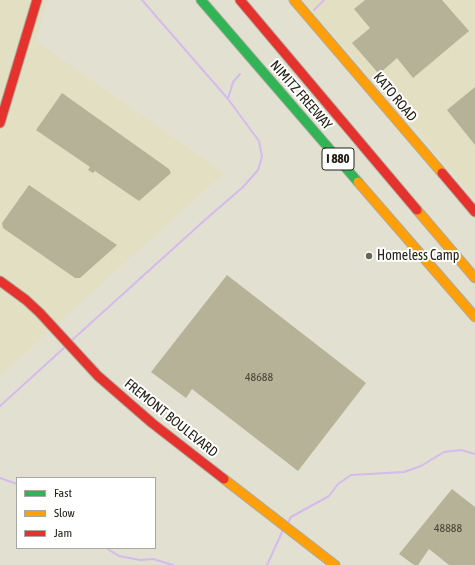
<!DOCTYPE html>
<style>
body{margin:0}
#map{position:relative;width:475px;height:565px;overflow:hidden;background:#e2e0d0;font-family:"Asap Condensed",sans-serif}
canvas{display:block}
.legend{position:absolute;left:16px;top:477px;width:140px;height:72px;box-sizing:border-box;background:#fff;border:1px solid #a8a7a3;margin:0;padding:5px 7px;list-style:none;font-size:12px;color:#252318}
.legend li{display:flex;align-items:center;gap:8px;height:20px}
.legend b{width:20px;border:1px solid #a8a7a3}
</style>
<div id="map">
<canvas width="475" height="565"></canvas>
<ul class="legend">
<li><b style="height:5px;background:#30b455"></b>Fast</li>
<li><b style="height:5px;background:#ff9f0a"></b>Slow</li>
<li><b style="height:5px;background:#e5322d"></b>Jam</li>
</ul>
</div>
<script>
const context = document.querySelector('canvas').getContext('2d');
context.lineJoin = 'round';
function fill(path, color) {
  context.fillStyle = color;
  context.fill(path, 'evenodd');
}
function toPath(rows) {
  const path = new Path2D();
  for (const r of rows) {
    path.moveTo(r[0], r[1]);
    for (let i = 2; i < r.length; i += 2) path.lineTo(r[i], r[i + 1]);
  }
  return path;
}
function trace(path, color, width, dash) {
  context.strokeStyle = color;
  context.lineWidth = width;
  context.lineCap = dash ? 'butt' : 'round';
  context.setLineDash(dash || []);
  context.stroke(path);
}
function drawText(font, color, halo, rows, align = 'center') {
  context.font = font + ' "Asap Condensed",sans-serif';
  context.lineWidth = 4;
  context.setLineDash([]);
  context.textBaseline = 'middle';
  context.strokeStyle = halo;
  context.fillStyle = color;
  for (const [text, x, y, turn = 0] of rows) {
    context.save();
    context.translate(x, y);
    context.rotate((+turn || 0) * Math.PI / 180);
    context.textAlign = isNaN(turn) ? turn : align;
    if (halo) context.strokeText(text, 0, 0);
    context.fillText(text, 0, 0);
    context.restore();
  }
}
fill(toPath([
 [0,0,47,0,36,41,224,173,0,376],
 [303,0,475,0,475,199,418,132]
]), '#e3dfc3');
trace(toPath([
 [314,10,324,0],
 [228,99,233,82,240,74],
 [71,341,206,219,243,187,258,170,262,157,259,141,228,99,142,0],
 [0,406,65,347],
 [0,478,17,484],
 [288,523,291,517,329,496,338,484,351,475,404,472,421,466,444,452,461,450,475,454],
 [106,548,119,556,140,560,153,559,173,565],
 [267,565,283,530]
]), '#d4baed', 2);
fill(toPath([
 [365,0,442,0,469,31,413,78,397,58,379,74,352,43,370,28,354,9],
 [475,87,475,145,447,110],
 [62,93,169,169,171,173,139,201,95,171,93,173,88,170,90,167,36,130],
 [29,185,117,245,80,278,75,278,3,228,2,223],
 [227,275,366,383,298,471,192,389,186,398,151,372],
 [452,489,475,507,475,565,449,565,429,549,418,565,414,565,399,554]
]), '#b5b298');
const fast = toPath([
 [201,0,358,182]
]);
const slow = toPath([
 [294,0,442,173],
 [358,182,475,317],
 [417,210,475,278],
 [224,479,335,565]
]);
const jam = toPath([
 [240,0,417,210],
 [0,123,37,0],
 [442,173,475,212],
 [0,281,26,300,40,313,98,376,152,423,224,479]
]);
trace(fast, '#acaa9d', 11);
trace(slow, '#acaa9d', 11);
trace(jam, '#acaa9d', 11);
trace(fast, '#30b455', 9);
trace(slow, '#ff9f0a', 9);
trace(jam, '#e5322d', 9);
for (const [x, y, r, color] of [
 [369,256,4,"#676558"]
]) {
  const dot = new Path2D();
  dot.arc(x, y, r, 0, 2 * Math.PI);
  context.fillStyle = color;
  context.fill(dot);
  trace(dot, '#fff', 1.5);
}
drawText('12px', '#494738', null, [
 ["48688",259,377],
 ["48888",448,528]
]);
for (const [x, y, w] of [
 [338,159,32]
]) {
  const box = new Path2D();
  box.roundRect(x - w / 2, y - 11, w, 22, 3);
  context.fillStyle = '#fff';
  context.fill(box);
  trace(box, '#252318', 1);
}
drawText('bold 13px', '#252318', null, [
 ["I 880",338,159]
]);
drawText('14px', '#252318', '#fff', [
 ["NIMITZ FREEWAY",301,95,49],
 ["KATO ROAD",395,97,50],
 ["FREMONT BOULEVARD",171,418,39]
]);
drawText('14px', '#252318', '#fff', [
 ["Homeless Camp",377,256]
], 'left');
</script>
